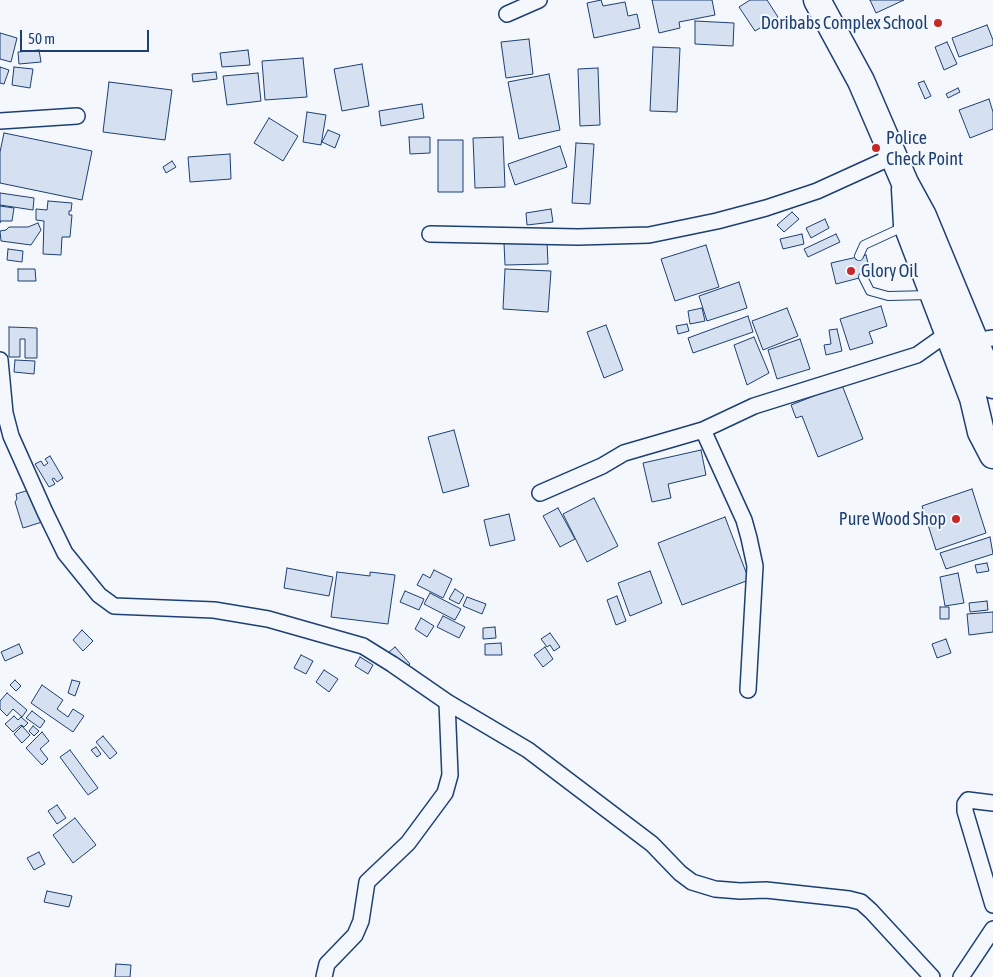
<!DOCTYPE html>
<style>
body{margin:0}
#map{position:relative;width:993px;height:977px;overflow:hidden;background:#f4f7fb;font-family:"Asap Condensed",sans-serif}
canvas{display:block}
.scale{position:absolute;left:20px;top:30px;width:129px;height:22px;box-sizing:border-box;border:2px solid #1d3f73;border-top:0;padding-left:6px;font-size:15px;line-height:18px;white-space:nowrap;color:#1d3f73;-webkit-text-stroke:4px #f4f7fb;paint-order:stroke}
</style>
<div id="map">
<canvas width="993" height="977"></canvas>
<div class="scale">50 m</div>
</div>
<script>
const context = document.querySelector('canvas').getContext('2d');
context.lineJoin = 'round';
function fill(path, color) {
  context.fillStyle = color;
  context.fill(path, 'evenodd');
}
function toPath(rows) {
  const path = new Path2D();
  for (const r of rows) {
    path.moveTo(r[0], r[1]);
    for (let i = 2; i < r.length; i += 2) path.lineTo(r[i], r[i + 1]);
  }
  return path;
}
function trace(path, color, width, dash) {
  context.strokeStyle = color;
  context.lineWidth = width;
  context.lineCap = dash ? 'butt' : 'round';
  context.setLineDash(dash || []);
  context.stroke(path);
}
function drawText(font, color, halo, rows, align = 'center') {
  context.font = font + ' "Asap Condensed",sans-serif';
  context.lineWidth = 4;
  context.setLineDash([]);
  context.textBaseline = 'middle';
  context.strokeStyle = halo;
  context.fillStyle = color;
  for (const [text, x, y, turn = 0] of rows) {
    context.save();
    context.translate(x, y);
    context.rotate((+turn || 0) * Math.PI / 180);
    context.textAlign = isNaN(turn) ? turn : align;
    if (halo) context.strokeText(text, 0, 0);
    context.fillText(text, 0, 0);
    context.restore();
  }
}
const building = toPath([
 [601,0,603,6,625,2,628,16,637,14,640,28,594,38,587,3,601,0],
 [652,0,712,0,715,15,679,22,680,28,659,33,652,0],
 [750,0,767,0,778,17,755,31,739,7,750,0],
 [870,0,904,0,876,13,870,0],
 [695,21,734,23,733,46,695,44,695,21],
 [987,25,993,40,993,45,959,57,952,38,987,25],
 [0,33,17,38,11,62,0,59,0,33],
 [529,39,533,74,506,78,501,42,529,39],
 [947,42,957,64,944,70,935,47,947,42],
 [653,47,680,48,677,112,650,111,653,47],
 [39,50,41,62,19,64,18,52,39,50],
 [248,50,250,65,222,67,220,53,248,50],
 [303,58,307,97,265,100,262,61,303,58],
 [362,64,369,106,342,111,334,69,362,64],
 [0,67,9,70,4,84,0,83,0,67],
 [14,67,33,69,30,88,12,85,14,67],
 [598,68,600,125,580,126,578,69,598,68],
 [216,72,217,79,193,82,192,74,216,72],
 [258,73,261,101,227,105,223,76,258,73],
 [549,74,560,130,519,139,508,82,549,74],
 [924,81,931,96,925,99,918,83,924,81],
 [109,82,172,90,165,140,103,132,109,82],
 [958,88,960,92,948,98,946,94,958,88],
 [989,99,993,112,993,129,970,138,959,110,989,99],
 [422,104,424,118,381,126,379,111,422,104],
 [307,112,326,115,321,145,303,142,307,112],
 [269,118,298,136,283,161,254,143,269,118],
 [328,130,340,135,335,148,322,142,328,130],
 [4,133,92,151,82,200,0,183,0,152,4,133],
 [409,137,430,137,430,153,410,154,409,137],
 [503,137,505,187,475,188,473,138,503,137],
 [438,140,463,140,463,192,438,192,438,140],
 [576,143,594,144,590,204,572,203,576,143],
 [560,146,567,167,515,185,508,164,560,146],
 [230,154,231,179,190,182,188,157,230,154],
 [172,161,176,167,166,173,163,167,172,161],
 [0,193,34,198,33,210,0,205,0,193],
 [48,201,72,203,71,211,69,211,69,215,72,215,70,237,62,237,61,255,43,254,44,221,36,220,36,209,47,210,48,201],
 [0,206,14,208,12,221,0,221,0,223,0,206],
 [551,209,553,222,527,225,526,213,551,209],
 [792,212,799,219,784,232,777,225,792,212],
 [825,219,829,228,811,238,806,228,825,219],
 [38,223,41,230,31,245,1,241,0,231,6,230,9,227,28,227,38,223],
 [802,234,804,244,783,249,780,239,802,234],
 [836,234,840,242,808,257,804,249,836,234],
 [547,241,548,264,505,265,504,243,547,241],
 [706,245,719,287,675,301,661,259,706,245],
 [8,249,23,251,22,262,7,260,8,249],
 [866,255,871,275,836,284,831,263,866,255],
 [18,269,35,269,36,281,18,281,18,269],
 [505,269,551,271,548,312,503,309,505,269],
 [739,282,747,308,707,321,699,296,739,282],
 [881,306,887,326,869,332,873,343,850,350,840,319,881,306],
 [702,308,705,321,690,324,688,311,702,308],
 [787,308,798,336,763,350,752,321,787,308],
 [748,316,753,332,693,353,688,338,748,316],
 [687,324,689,331,678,334,676,326,687,324],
 [606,325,623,370,604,378,587,332,606,325],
 [9,327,37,328,37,358,25,358,25,339,20,339,20,357,9,357,9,327],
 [837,329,842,351,826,355,824,345,831,344,829,330,837,329],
 [754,337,769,373,747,385,734,345,754,337],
 [800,339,810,369,777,379,768,350,800,339],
 [15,360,35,361,34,374,14,372,15,360],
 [842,385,863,439,818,457,802,416,796,418,791,405,842,385],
 [454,430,469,486,443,493,428,437,454,430],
 [701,450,706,475,668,484,671,498,652,502,643,463,701,450],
 [50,456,63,478,57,482,54,478,52,479,55,484,49,487,35,464,41,461,44,466,48,463,45,459,50,456],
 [32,489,42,522,23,528,15,502,17,499,16,494,32,489],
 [972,489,986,533,936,550,922,506,972,489],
 [594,498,618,546,587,562,563,514,594,498],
 [558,508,575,539,560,547,543,516,558,508],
 [509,514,515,540,490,546,484,520,509,514],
 [725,517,749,580,682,605,658,543,725,517],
 [990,537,993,554,946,569,940,553,990,537],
 [987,563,989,571,977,573,975,565,987,563],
 [287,568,333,577,329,596,284,588,287,568],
 [434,570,452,579,443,598,417,585,423,574,430,578,434,570],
 [650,571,662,603,630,616,618,583,650,571],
 [337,572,370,576,370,572,395,575,388,624,331,617,337,572],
 [958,573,964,603,945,606,940,577,958,573],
 [455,589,464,595,459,604,449,599,455,589],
 [405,591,424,599,419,610,400,602,405,591],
 [430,593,461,609,455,620,424,604,430,593],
 [617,596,626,621,616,625,607,600,617,596],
 [467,597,486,604,482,614,463,606,467,597],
 [987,601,988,610,970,612,969,603,987,601],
 [940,607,949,607,949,619,940,619,940,607],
 [993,612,993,632,969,635,967,614,993,612],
 [443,616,465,627,459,638,437,627,443,616],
 [421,618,434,626,427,637,415,629,421,618],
 [495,627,496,638,483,639,483,628,495,627],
 [82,630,93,641,83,651,73,640,82,630],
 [550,633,560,647,554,651,550,645,547,647,541,639,550,633],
 [946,639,951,653,937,658,932,644,946,639],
 [501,643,502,655,485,655,485,644,501,643],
 [19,644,23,653,5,661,1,652,19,644],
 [395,647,410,664,404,669,389,652,395,647],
 [545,647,553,659,543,667,534,655,545,647],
 [301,655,313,661,306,674,294,668,301,655],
 [360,657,373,665,368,674,355,666,360,657],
 [324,670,338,679,329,692,316,682,324,670],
 [15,680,21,686,16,691,10,685,15,680],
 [72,680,80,682,75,696,68,693,72,680],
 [42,685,63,700,57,709,68,717,73,709,84,716,73,732,31,703,42,685],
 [7,693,27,710,22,717,13,709,7,716,0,709,0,701,7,693],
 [32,711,45,721,40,728,26,718,32,711],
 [14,716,18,720,21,717,28,723,24,727,21,725,13,732,5,724,14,716],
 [22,726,30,735,22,743,14,734,22,726],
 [33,726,39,731,34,736,29,731,33,726],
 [42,732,49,741,40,749,48,759,42,765,26,748,42,732],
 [103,736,117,753,110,759,96,742,103,736],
 [96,747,101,754,97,757,91,750,96,747],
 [70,750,98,788,88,795,60,757,70,750],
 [57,805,66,818,57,824,48,811,57,805],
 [75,818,96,845,73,863,53,835,75,818],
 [39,852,45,864,34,870,27,858,39,852],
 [47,891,72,896,69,907,44,902,47,891],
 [116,964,131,965,130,977,115,977,116,964]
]);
fill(building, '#d5e0f0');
trace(building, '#1d3f73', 1);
const service = toPath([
 [859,256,864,245,903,227],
 [863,277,870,291,888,296,930,295]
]);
const minor = toPath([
 [507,14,539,0],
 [0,121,77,116],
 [430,234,578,237,649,235,717,221,766,208,817,191,894,156],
 [975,341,993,338],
 [0,360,5,413,11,436,45,512,65,553,99,595,114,606,214,610,268,619,363,646,392,664,447,702,528,750,652,844,680,873,692,882,715,889,740,891,766,890,849,899,861,902,871,911,932,977],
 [703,430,744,520,749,538,755,566,748,690],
 [540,493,602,466,624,453,703,430,754,406,917,355,948,333],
 [993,803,968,800,965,804,965,811,993,905],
 [324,977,327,964,355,935,361,921,367,882,408,843,445,793,450,775,447,702],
 [961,977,993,929]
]);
const trunk = toPath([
 [817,0,861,81,905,183,923,216,993,385],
 [905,189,907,225,973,398,981,432,993,455]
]);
trace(service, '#1d3f73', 10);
trace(minor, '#1d3f73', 18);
trace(trunk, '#1d3f73', 29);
trace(service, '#f4f7fb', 8);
trace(minor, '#f4f7fb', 15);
trace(trunk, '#f4f7fb', 26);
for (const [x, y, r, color] of [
 [938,23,5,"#c62828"],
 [876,148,5,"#c62828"],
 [851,271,5,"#c62828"],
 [956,519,5,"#c62828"]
]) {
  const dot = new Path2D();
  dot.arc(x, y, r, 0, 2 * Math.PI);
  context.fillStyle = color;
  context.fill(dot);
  trace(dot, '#f4f7fb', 2);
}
drawText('18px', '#1d3f73', '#f4f7fb', [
 ["Doribabs Complex School",928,23],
 ["Police",886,138,"left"],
 ["Check Point",886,159,"left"],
 ["Glory Oil",861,271,"left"],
 ["Pure Wood Shop",946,519]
], 'right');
</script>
